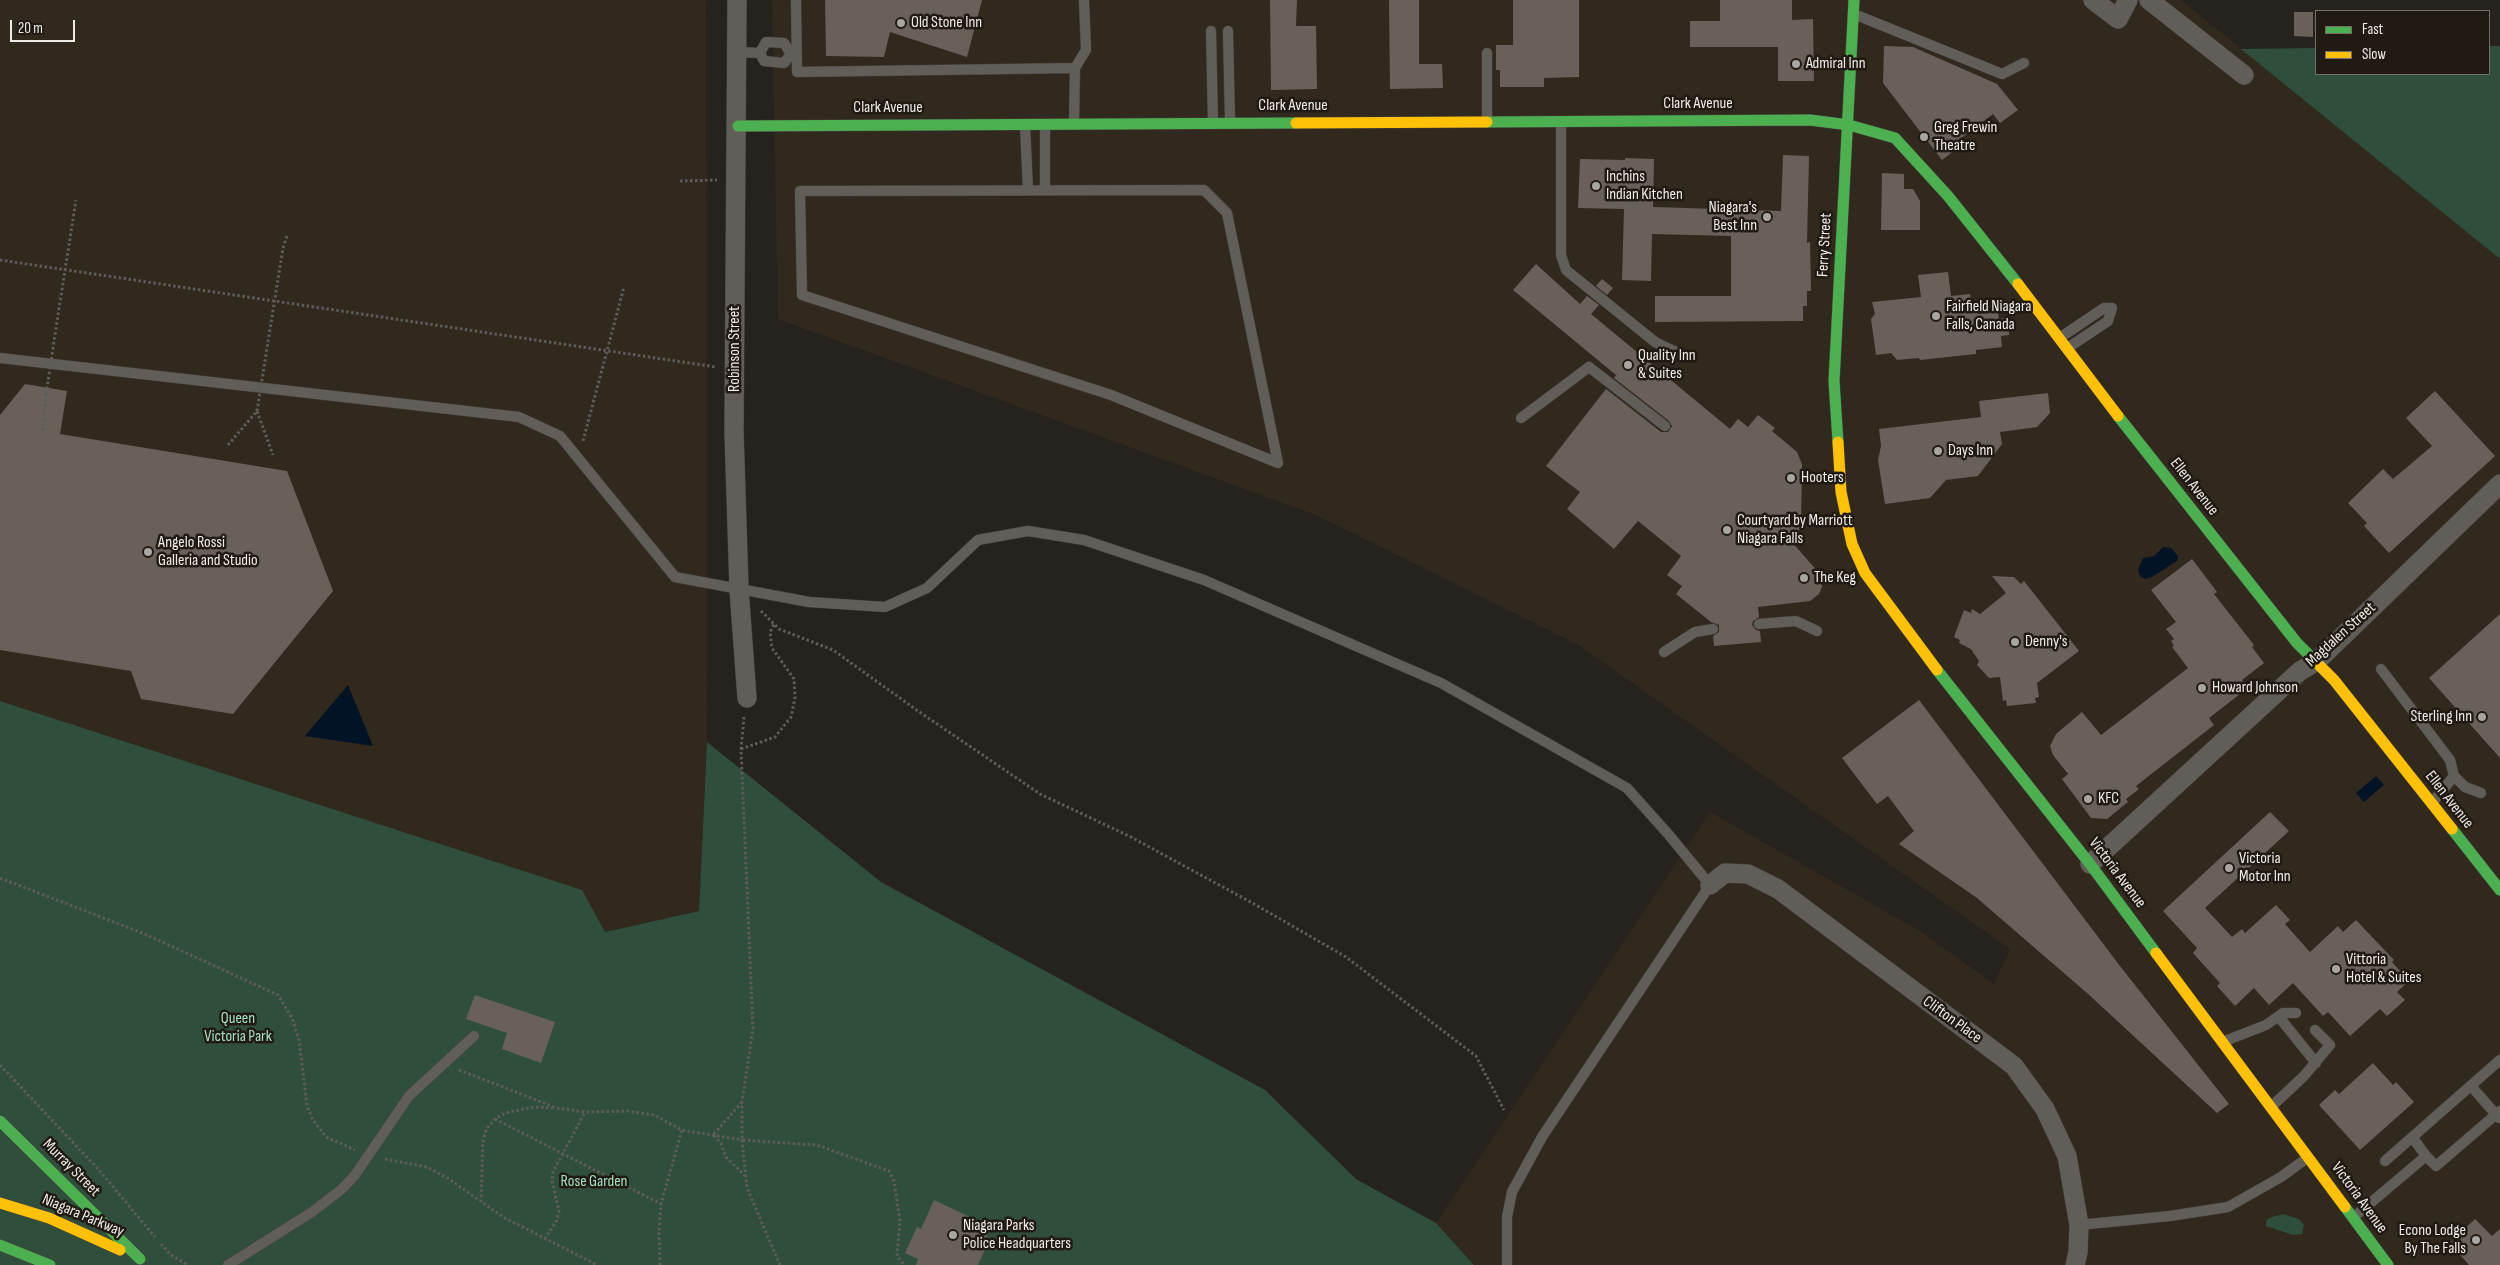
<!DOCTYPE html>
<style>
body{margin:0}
#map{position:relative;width:2500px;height:1265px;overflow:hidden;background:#26231f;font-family:"Sofia Sans Condensed",sans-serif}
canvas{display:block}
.legend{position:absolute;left:2315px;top:10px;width:175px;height:65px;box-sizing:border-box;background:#201a13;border:1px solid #736e67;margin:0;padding:6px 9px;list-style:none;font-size:15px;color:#efebe6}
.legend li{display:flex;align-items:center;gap:10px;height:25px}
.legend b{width:25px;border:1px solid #736e67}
.scale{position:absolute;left:10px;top:20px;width:65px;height:22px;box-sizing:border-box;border:2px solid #efebe6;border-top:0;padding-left:6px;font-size:15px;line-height:18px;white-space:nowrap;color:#efebe6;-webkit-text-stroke:4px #201a13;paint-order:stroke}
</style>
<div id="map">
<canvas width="2500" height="1265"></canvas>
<ul class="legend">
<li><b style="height:6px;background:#4caf50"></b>Fast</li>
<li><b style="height:6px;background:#ffc107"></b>Slow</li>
</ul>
<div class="scale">20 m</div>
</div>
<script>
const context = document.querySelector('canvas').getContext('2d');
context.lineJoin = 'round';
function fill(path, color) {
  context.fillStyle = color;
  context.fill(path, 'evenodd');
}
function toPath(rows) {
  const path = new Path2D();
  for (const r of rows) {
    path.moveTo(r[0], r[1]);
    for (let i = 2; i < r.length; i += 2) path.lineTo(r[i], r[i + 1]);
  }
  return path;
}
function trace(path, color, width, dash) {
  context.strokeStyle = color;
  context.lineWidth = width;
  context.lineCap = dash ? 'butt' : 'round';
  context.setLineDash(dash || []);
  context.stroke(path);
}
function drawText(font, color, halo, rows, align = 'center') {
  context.font = font + ' "Sofia Sans Condensed",sans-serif';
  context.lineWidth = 5;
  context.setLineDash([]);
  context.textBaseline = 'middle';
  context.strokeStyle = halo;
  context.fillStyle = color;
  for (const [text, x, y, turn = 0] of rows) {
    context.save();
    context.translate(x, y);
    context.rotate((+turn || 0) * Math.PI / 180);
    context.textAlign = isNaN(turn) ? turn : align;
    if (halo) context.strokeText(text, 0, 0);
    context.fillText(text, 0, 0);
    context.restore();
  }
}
fill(toPath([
 [0,0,706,0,707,742,699,911,604,932,581,890,0,701],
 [772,0,2181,0,2500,259,2500,1265,1474,1265,1436,1223,1710,812,1920,931,1994,984,2010,949,1577,644,1316,515,778,319]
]), '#31291d');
fill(toPath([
 [2489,46,2500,46,2500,259,2241,49,2316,48,2316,74,2489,74],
 [0,701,582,890,605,932,699,911,707,742,881,882,1265,1090,1356,1179,1436,1223,1474,1265,0,1265],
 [2283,1214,2299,1219,2304,1225,2302,1234,2293,1235,2266,1226,2266,1221,2269,1218]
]), '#304e3c');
fill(toPath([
 [2163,547,2171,548,2178,556,2177,561,2152,577,2145,579,2140,576,2138,570,2143,558,2154,556],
 [348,685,373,746,305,736],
 [2376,776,2384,785,2364,802,2356,793]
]), '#031326');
fill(toPath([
 [825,0,982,0,967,57,890,32,884,57,826,56],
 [1270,0,1297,0,1296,26,1316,26,1317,89,1271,90],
 [1389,0,1419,0,1419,64,1442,64,1443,88,1390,89],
 [1513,0,1579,0,1579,77,1544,78,1544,87,1500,87,1500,70,1496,70,1496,45,1513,45],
 [1720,0,1792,0,1792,20,1813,19,1814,81,1778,81,1778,47,1690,47,1690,21,1720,21],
 [2294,12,2313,12,2313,37,2294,36],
 [1884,46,1913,47,1997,84,2018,110,2000,123,1993,114,1956,142,1959,147,1942,160,1883,83],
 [1783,155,1809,156,1807,243,1810,242,1811,291,1807,291,1807,306,1803,306,1803,321,1655,322,1655,296,1731,296,1731,236,1652,234,1651,281,1622,280,1624,209,1578,208,1580,159,1625,160,1625,158,1654,159,1653,207,1781,211],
 [1882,173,1904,174,1904,189,1913,189,1920,201,1920,230,1881,230],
 [1536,264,1580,304,1587,296,1599,305,1591,314,1730,429,1738,419,1748,427,1758,415,1775,428,1772,431,1797,452,1802,464,1801,528,1790,540,1821,575,1822,587,1819,594,1810,601,1758,607,1759,617,1753,621,1752,625,1756,630,1760,631,1761,642,1714,646,1713,636,1719,632,1719,625,1711,622,1676,594,1682,586,1667,575,1681,556,1638,521,1614,549,1567,509,1580,492,1546,466,1606,389,1661,432,1668,432,1672,426,1669,421,1614,378,1616,375,1513,290],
 [1948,272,1951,296,1970,294,1972,310,1978,310,1978,314,1998,312,1999,319,2007,318,2009,335,2001,336,2002,347,1976,350,1976,354,1920,360,1919,358,1897,360,1891,353,1876,355,1871,319,1875,314,1872,302,1921,297,1918,275],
 [1602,279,1613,288,1607,295,1596,286],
 [25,384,67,391,60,434,287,471,333,591,233,714,141,699,131,671,0,650,0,415],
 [2435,391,2495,456,2389,553,2364,526,2367,523,2348,503,2383,469,2393,479,2432,446,2406,418],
 [2048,393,2050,413,2037,427,2000,432,2002,444,1978,476,1946,480,1930,498,1885,504,1878,460,1881,446,1879,429,1981,417,1979,401],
 [2192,559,2217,592,2214,594,2254,645,2252,647,2264,663,2242,680,2246,685,2238,692,2240,694,2209,718,2214,725,2136,786,2139,789,2126,799,2128,802,2107,819,2091,818,2062,779,2068,774,2053,755,2050,746,2056,734,2082,712,2101,735,2188,668,2172,647,2174,646,2171,641,2174,639,2166,629,2176,622,2151,590],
 [1992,576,2014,577,2021,584,2024,581,2079,651,2037,683,2039,697,2035,698,2036,703,2007,706,2006,700,2003,701,2000,677,1989,678,1977,665,1979,661,1971,649,1959,643,1960,640,1954,637,1964,610,1971,613,1972,609,1980,614,2006,593],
 [2500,614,2500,758,2429,678],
 [1919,700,2120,966,2229,1104,2217,1113,2087,993,1977,898,1899,844,1914,831,1888,796,1877,804,1842,758],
 [2270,812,2289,831,2205,908,2232,937,2242,929,2245,933,2276,905,2290,920,2285,924,2310,952,2338,926,2343,932,2356,920,2394,960,2392,962,2409,981,2397,992,2405,1000,2387,1016,2380,1009,2350,1036,2328,1012,2323,1016,2293,983,2269,1005,2254,988,2235,1006,2217,986,2220,983,2193,953,2197,948,2163,911],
 [475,995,555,1022,541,1063,502,1049,507,1033,466,1019],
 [2373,1063,2393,1085,2396,1082,2414,1102,2360,1150,2319,1105,2335,1090,2339,1094],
 [934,1200,991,1227,984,1243,987,1245,978,1265,916,1265,918,1259,905,1253,917,1227,921,1229],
 [2475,1219,2492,1236,2500,1229,2500,1265,2469,1265,2450,1243]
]), '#69605a');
const lane = toPath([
 [796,0,797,72,1075,68,1086,50,1084,0],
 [1854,14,2002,74,2024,63],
 [1211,31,1213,123],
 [1228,31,1230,122],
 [738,52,760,53],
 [760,53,766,42,784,43,791,54],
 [760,53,764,61,784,63,791,54],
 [1487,53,1487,120],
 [1074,122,1075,68],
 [1561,122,1561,255,1566,270,1655,342,1678,353],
 [1025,125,1028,190],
 [1045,126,1045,190],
 [1204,190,1227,213,1278,463,1111,395,802,295,800,191,1204,190],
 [2061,337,2104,308,2112,308,2108,321,2069,347],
 [0,358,519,417,560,436,675,577,809,602,885,607,927,588,978,540,1028,531,1084,540,1204,580,1441,683,1627,788,1669,835,1710,885,1542,1137,1512,1192,1507,1217,1507,1265],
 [1521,418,1589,367,1665,426],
 [1759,624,1796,621,1817,631],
 [1664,652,1695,632,1713,629],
 [2381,669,2450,760,2454,776,2432,803],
 [2454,776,2465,787,2481,793],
 [2279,1017,2316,1063],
 [2225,1041,2266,1025,2283,1013,2296,1013],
 [2471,1086,2499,1118],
 [2272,1106,2304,1076,2330,1045,2315,1030],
 [2413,1138,2426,1156],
 [2385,1161,2500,1060],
 [2354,1217,2426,1156,2436,1166,2500,1111],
 [2079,1225,2170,1216,2228,1207,2281,1177,2307,1158],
 [228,1265,312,1212,342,1189,355,1175,409,1096,474,1036]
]);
const street = toPath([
 [737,0,734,432,739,589,747,698],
 [2093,0,2118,19,2128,0],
 [2149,0,2244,75],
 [2090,864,2300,671,2317,661,2500,484],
 [1710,885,1725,873,1748,874,1778,889,2014,1066,2045,1109,2067,1156,2079,1225,2078,1252,2075,1265]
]);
const fast = toPath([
 [1487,122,1810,120,1849,125,1895,138,1948,196,2018,284],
 [738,126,1296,123],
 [2118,416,2297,643,2320,666],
 [1838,442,1834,381,1854,0],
 [1937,670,2090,864,2156,953],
 [2452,829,2500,890],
 [0,1121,140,1259],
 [2345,1207,2388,1265],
 [0,1245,50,1265]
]);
const slow = toPath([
 [1296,123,1487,122],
 [2018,284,2118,416],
 [1838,442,1841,492,1852,544,1865,573,1937,670],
 [2320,666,2334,680,2452,829],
 [2156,953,2345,1207],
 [0,1203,49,1218,120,1250]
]);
trace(lane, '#44413d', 11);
trace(street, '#44413d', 20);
trace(fast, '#44413d', 12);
trace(slow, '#44413d', 12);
trace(toPath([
 [680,181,717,180],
 [283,248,287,236],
 [0,260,716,367],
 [58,315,76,200],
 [42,431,46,394],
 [583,441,624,287],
 [228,445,257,411,273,455],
 [761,611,779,629,833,650,918,711,1040,794,1131,837,1256,905,1346,957,1476,1056,1504,1110],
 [744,717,741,749,753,1029,742,1102,742,1140,817,1145,889,1171,894,1181,900,1221,897,1256,904,1265],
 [741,749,775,737,791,717,795,698,794,679,772,648,770,632,774,624],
 [0,878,145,934,278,995,292,1018,299,1040,307,1106,313,1120,326,1137,355,1150],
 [0,1065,99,1170,155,1237],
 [459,1070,557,1108,585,1112,628,1111,654,1115,682,1130,742,1140,747,1188,780,1265],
 [742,1102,713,1135,721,1143,726,1157,746,1177],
 [495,1119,661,1204],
 [385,1159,427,1167,449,1179,503,1217,597,1265],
 [481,1202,483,1140,487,1128,495,1119,505,1113,533,1107,553,1108],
 [545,1239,557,1220,559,1211,552,1181,553,1172,585,1112],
 [161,1244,171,1255,188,1265],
 [660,1265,659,1232,661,1204,682,1130]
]), '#5e5c5a', 3, [2.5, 2.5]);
trace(lane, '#615e5a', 10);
trace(street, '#615e5a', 19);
trace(fast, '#4caf50', 11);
trace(slow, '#ffc107', 11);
trace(toPath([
 [46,394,58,315],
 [257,411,283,248]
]), '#5e5c5a', 3, [2.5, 2.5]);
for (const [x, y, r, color] of [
 [901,23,5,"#a9a5a0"],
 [1796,64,5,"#a9a5a0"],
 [1924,137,5,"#a9a5a0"],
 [1596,186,5,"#a9a5a0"],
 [1767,217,5,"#a9a5a0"],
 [1936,316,5,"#a9a5a0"],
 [1628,365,5,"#a9a5a0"],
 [1938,451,5,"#a9a5a0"],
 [1791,478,5,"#a9a5a0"],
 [1727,530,5,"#a9a5a0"],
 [148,552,5,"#a9a5a0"],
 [1804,578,5,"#a9a5a0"],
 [2015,642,5,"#a9a5a0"],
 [2202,688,5,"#a9a5a0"],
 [2482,717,5,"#a9a5a0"],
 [2088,799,5,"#a9a5a0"],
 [2229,868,5,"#a9a5a0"],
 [2336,969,5,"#a9a5a0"],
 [953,1235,5,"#a9a5a0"],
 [2476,1240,5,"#a9a5a0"]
]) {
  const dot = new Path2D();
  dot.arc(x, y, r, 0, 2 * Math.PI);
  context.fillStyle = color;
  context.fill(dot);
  trace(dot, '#201a13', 2);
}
drawText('16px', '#efebe6', '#201a13', [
 ["Old Stone Inn",911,23],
 ["Admiral Inn",1806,64],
 ["Greg Frewin",1934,128],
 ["Theatre",1934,146],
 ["Inchins",1606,177],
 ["Indian Kitchen",1606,195],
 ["Niagara's",1757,208,"right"],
 ["Best Inn",1757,226,"right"],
 ["Fairfield Niagara",1946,307],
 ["Falls, Canada",1946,325],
 ["Quality Inn",1638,356],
 ["& Suites",1638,374],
 ["Days Inn",1948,451],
 ["Hooters",1801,478],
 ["Courtyard by Marriott",1737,521],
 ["Niagara Falls",1737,539],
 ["Angelo Rossi",158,543],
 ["Galleria and Studio",158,561],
 ["The Keg",1814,578],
 ["Denny's",2025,642],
 ["Howard Johnson",2212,688],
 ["Sterling Inn",2472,717,"right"],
 ["KFC",2098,799],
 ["Victoria",2239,859],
 ["Motor Inn",2239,877],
 ["Vittoria",2346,960],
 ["Hotel & Suites",2346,978],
 ["Niagara Parks",963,1226],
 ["Police Headquarters",963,1244],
 ["Econo Lodge",2466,1231,"right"],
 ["By The Falls",2466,1249,"right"]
], 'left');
drawText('16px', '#efebe6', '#201a13', [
 ["Clark Avenue",1698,104],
 ["Clark Avenue",1293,106],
 ["Clark Avenue",888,108],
 ["Ferry Street",1825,245,-87],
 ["Robinson Street",735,349,-90],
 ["Ellen Avenue",2194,487,52],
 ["Magdalen Street",2341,635,-42],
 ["Ellen Avenue",2449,800,52],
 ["Victoria Avenue",2117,873,53],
 ["Clifton Place",1952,1020,36],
 ["Murray Street",71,1168,45],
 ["Victoria Avenue",2359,1198,54],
 ["Niagara Parkway",83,1216,23]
]);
drawText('16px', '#a3e3bd', '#201a13', [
 ["Queen",238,1019],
 ["Victoria Park",238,1037],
 ["Rose Garden",594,1182]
]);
</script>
